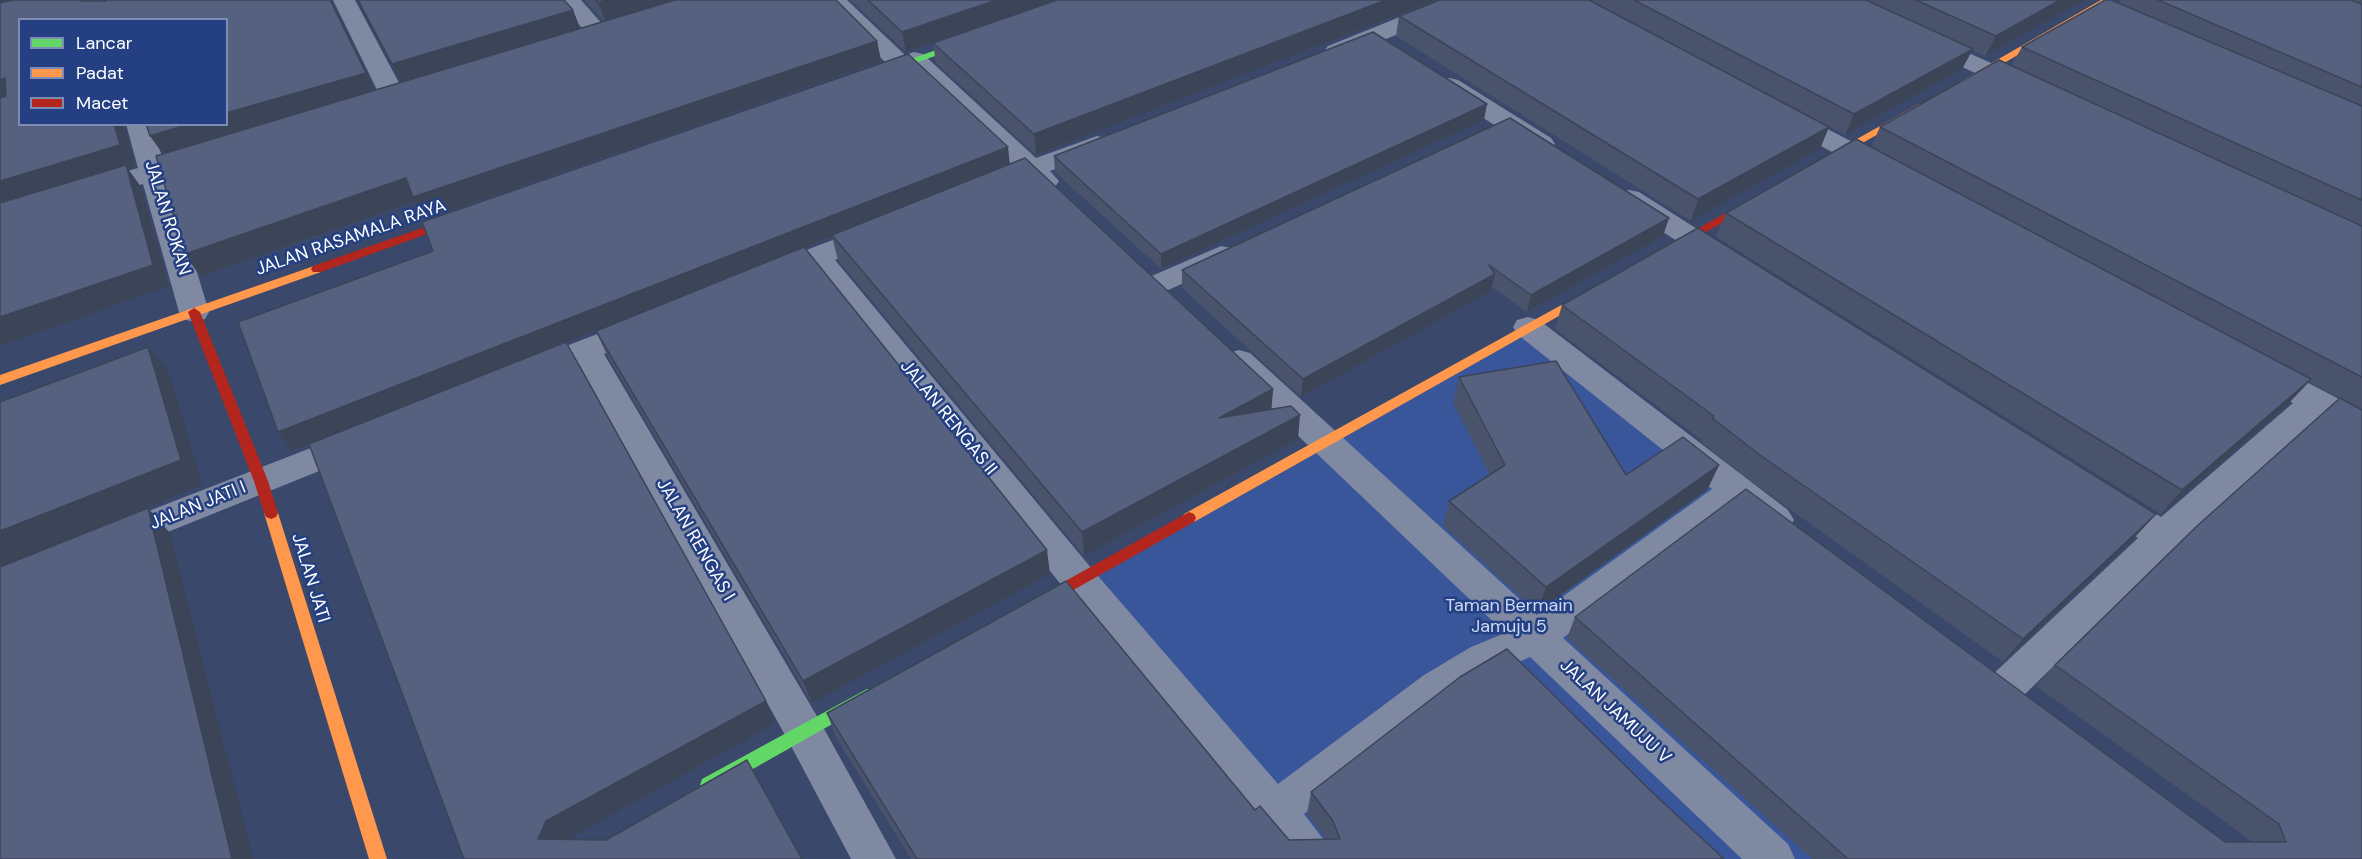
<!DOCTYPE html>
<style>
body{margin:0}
#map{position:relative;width:2362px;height:859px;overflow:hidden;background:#3a486c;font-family:"DM Sans",sans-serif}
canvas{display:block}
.legend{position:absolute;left:18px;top:18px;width:210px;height:108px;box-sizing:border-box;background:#244082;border:2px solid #7c8cb4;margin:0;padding:8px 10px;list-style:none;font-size:18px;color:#fff}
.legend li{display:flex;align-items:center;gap:12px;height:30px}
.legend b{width:30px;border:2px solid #7c8cb4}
</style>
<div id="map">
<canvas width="2362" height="859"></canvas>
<ul class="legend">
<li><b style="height:8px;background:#63d668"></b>Lancar</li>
<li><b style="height:8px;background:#ff974d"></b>Padat</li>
<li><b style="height:8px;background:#b3261e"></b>Macet</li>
</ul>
</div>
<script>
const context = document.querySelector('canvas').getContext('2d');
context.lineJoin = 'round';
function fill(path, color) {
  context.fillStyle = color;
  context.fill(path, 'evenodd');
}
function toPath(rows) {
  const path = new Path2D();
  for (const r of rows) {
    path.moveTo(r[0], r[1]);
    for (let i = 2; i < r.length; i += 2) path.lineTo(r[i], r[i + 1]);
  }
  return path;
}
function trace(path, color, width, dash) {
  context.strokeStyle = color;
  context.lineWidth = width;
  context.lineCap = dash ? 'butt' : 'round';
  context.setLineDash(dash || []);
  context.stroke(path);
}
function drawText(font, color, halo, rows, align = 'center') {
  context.font = font + ' "DM Sans",sans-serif';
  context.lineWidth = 5;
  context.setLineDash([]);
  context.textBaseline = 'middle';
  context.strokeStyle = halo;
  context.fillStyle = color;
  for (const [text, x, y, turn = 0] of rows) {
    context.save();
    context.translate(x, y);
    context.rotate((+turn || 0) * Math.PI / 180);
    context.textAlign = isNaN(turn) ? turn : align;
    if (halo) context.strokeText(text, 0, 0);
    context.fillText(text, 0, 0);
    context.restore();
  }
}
fill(toPath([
 [1528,327,2241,859,1309,859,1079,580]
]), '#385699');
fill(toPath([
 [333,0,355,0,407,98,403,103,394,106,385,103,381,98,333,0],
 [558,0,581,0,612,35,608,40,600,42,592,40,558,0],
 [823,0,847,0,905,55,914,52,923,54,1036,158,1097,136,1106,138,1110,144,1106,150,1050,171,1059,181,1055,187,1045,189,1035,187,1028,180,994,192,984,190,980,184,984,178,1014,167,910,68,901,71,892,69,823,0],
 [1442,0,1473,0,1470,5,1344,56,1336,58,1328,56,1324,51,1328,46,1442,0],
 [1926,34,2027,79,2030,84,2027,89,2018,91,2009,89,1918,46,1914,41,1918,36,1926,34],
 [1449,78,1458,80,1551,138,1555,144,1551,150,1542,152,1533,150,1440,90,1437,85,1440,80,1449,78],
 [1786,109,1795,112,1885,159,1889,165,1885,171,1876,173,1867,171,1777,122,1773,117,1777,112,1786,109],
 [126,124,152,124,163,160,202,149,211,151,215,157,211,163,168,176,209,312,205,319,194,322,183,319,179,312,143,184,94,198,84,196,80,190,84,184,138,168,126,124],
 [1629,190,1639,192,1727,248,1731,254,1727,260,1717,263,1707,260,1619,204,1615,198,1619,192,1629,190],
 [877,223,887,226,891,232,887,238,835,260,1092,569,1278,784,1424,675,1471,647,1505,633,1228,369,1223,361,1228,353,1239,350,1250,353,1537,615,1712,489,1517,334,1513,327,1517,320,1528,317,1539,320,1788,510,1794,520,1788,530,1776,534,1764,530,1736,508,1563,638,1788,844,1795,859,1742,859,1530,657,1499,671,1452,699,1304,814,1327,844,1334,859,1286,859,1066,591,811,269,772,283,762,281,757,274,762,267,877,223],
 [1221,246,1231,248,1235,255,1231,262,1157,295,1147,292,1142,285,1147,278,1221,246],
 [644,316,655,319,659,326,655,333,604,354,818,718,896,859,851,859,790,744,579,364,533,382,522,379,517,371,522,363,644,316],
 [2259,360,2270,363,2362,411,2362,438,2350,434,2319,417,2176,546,2018,701,2004,706,1990,701,1984,689,1990,677,2138,538,2096,510,2091,501,2096,492,2108,488,2120,492,2161,517,2293,403,2248,379,2243,371,2248,363,2259,360],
 [357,430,369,433,374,442,369,451,118,552,105,548,100,538,105,528,357,430]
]), '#7f89a2');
fill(toPath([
 [978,35,981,36,981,40,875,77,871,78,866,75,978,35],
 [867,689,873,691,875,696,873,701,714,791,708,793,702,791,700,785,702,779,867,689]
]), '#63d668');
fill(toPath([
 [2101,0,2113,0,1966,85,1958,85,1957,83,2101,0],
 [1919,104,1924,107,1923,109,1825,164,1821,165,1816,162,1919,104],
 [317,265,321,266,323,269,321,272,0,385,0,375,317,265],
 [1601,283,1605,284,1607,287,1605,290,1194,522,1184,522,1182,518,1184,514,1601,283],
 [271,507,276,509,278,513,387,859,369,859,264,513,266,509,271,507]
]), '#ff974d');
fill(toPath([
 [1763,192,1767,193,1767,197,1668,254,1664,255,1658,251,1763,192],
 [468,212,474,216,472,218,321,272,313,272,311,269,313,266,468,212],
 [194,308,200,312,268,481,278,513,276,517,271,519,266,517,264,513,254,481,188,312,194,308],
 [1189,512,1194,514,1196,518,1194,522,1036,611,1031,613,1026,611,1023,607,1026,603,1189,512]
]), '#b3261e');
fill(toPath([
 [0,0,89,1,331,1,375,90,401,82,358,0,573,10,580,28,604,21,584,0,836,0,877,41,881,61,425,219,415,201,200,276,185,254,162,154,226,20,20,124,124,124,135,166,128,169,141,187,169,286,0,346],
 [850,0,1436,0,1036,155,936,63,933,43,906,52],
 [1590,0,2085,0,1985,56,1972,50,1962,69,1845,135],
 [2120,0,2362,0,2362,859,1812,859,1567,638,1575,617,2225,842,2253,842,2036,686,2055,665,2340,398,2309,382,2289,403,2161,514,1716,237,1726,213,1871,147,1880,127,2011,66,2022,47,2119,3],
 [1399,16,1820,149,1691,221,1396,36],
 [1484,120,1161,269,1055,172,1054,156],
 [1010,164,1273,389,1271,409,1298,439,1084,556,838,260,832,237,804,248,1050,574,812,703,607,355,596,331,654,307,566,342,776,723,568,839,464,859,494,371,292,451,278,432],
 [1663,236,1527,312,1492,287,1491,291,1301,397,1182,288,1182,270],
 [1562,305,2156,514,2134,538,2003,662,1748,479,1701,442,1702,440,1555,329],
 [1459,377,1626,475,1719,465,1707,490,1537,612,1443,526,1449,501,1490,475,1453,403],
 [827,713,1255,810,1289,840,1326,839,1307,814,1311,792,1653,793,1724,859,911,859,836,737]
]), '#49536c');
fill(toPath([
 [0,0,34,0,0,9],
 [330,0,332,0,331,1,377,94,165,157,150,136,189,124,226,124,226,113],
 [609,0,683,0,606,23,598,3],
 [997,0,1058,0,906,52,902,32],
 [1386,0,1436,0,1036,155,1034,134],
 [2060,0,2085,0,1985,56,1996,36],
 [573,10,581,31,402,85,392,64],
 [877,41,881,61,425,219,415,201,200,276,185,254,406,178],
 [1973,49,1962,69,1845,135,1854,114],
 [5,78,20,97,0,104,0,80],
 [1487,104,1484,120,1161,269,1161,254],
 [114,124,124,124,135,166,128,169,141,187,169,286,0,346,0,181],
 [1829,127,1820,149,1691,221,1698,199],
 [1008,147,1010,166,292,451,278,432],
 [1669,218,1663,236,1527,312,1531,295],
 [1495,274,1491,291,1301,397,1303,379],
 [148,347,169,372,202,485,0,567,0,531],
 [2311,379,2289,403,2161,514,2182,490],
 [1273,389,1271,414,1219,418],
 [1300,415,1298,439,1084,556,1082,532],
 [1719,465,1707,490,1537,612,1546,587],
 [148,508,170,533,253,859,232,859],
 [2156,514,2134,538,2003,662,2023,639],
 [1047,550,1050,574,812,703,803,681],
 [766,701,776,723,563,842,538,839,546,821]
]), '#3c4458');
const building = toPath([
 [13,0,79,0,80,1,106,1,106,0,330,0,366,73,226,113,226,20,20,20,20,124,114,124,120,145,0,181,0,98,6,96,5,78,0,80,0,3,13,0],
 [358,0,564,0,573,10,392,64,358,0],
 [596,0,609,0,598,3,596,0],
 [675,0,836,0,877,41,413,197,406,178,185,254,156,156,675,0],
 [868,0,997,0,902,32,868,0],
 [1057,0,1386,0,1034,134,933,43,1057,0],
 [1440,0,1589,0,1829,127,1698,199,1399,16,1440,0],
 [1634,0,1866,0,1973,49,1854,114,1634,0],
 [1916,0,2060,0,1996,36,1916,0],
 [2105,0,2111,0,2362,106,2362,200,2022,47,2105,0],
 [2158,0,2351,0,2362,4,2362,87,2158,0],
 [1373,32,1487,104,1161,254,1054,156,1373,32],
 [908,54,1008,147,278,432,238,322,433,251,422,222,908,54],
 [1999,60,2362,226,2362,377,1880,127,1999,60],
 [1510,118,1669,218,1531,295,1489,265,1495,274,1303,379,1182,270,1510,118],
 [146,124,189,124,150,136,146,124],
 [1856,139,2311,379,2182,490,1726,213,1856,139],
 [1025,158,1273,389,1219,418,1291,406,1300,415,1082,532,832,235,1025,158],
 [126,165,153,265,0,317,0,203,126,165],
 [1698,228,2156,514,2023,639,1760,455,1712,418,1714,416,1562,305,1698,228],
 [804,247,1047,550,803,681,596,331,804,247],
 [566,342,766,701,546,821,538,839,606,840,747,760,802,859,464,859,309,444,566,342],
 [148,347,181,460,0,531,0,402,148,347],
 [1556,361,1626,475,1683,437,1719,465,1546,587,1449,501,1505,465,1459,377,1556,361],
 [2340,398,2362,410,2362,859,1848,859,1575,617,1746,489,2225,842,2286,842,2279,824,2055,665,2197,526,2340,398],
 [148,508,232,859,0,859,0,567,148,508],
 [1066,581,1255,810,1260,806,1289,840,1340,839,1333,821,1311,792,1460,677,1507,649,1653,793,1724,859,917,859,827,713,1066,581]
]);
fill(building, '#55617e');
trace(building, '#3c4458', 1.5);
drawText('18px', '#fff', '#244082', [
 ["JALAN ROKAN",167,218,73],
 ["JALAN RASAMALA RAYA",351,238,-19],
 ["JALAN RENGAS II",948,418,51],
 ["JALAN JATI I",198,506,-22],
 ["JALAN RENGAS I",695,540,60],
 ["JALAN JATI",310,578,73],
 ["JALAN JAMUJU V",1615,712,43]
]);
drawText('18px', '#cfdbf6', '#244082', [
 ["Taman Bermain",1509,606],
 ["Jamuju 5",1509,627]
]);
</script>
